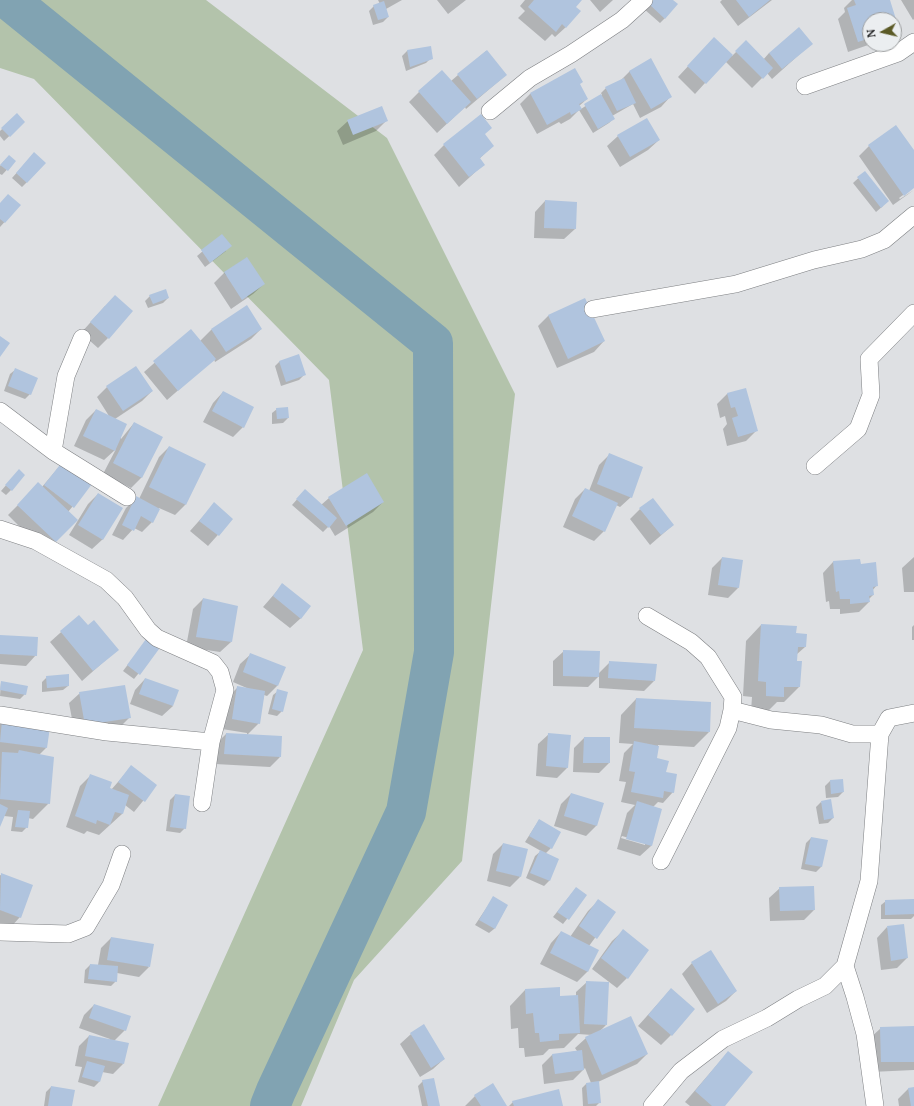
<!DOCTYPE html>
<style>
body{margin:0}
#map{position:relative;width:914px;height:1106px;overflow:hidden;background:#dee0e3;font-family:"Noto Serif",serif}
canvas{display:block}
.north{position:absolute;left:862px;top:12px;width:40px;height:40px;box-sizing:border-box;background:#ebeef0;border:1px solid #9b9d9e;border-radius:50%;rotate:262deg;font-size:11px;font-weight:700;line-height:16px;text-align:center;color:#222324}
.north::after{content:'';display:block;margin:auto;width:14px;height:18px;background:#5b5a26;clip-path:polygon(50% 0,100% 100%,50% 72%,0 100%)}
</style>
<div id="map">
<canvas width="914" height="1106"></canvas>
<div class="north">N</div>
</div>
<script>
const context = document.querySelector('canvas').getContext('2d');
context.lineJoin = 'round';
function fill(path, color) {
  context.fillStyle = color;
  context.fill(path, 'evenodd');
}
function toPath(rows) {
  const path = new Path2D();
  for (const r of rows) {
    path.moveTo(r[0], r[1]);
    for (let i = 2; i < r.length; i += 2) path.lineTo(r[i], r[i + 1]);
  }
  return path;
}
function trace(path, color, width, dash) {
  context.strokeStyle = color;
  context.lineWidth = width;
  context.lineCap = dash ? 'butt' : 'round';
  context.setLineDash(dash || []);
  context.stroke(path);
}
fill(toPath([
 [0,0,206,0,387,138,515,394,462,861,354,980,301,1106,158,1106,363,650,329,380,34,79,0,68]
]), '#b3c3ab');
fill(toPath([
 [378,0,402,0,386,9,388,17,383,22,373,25,369,11,374,6,380,4],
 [437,0,466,0,448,14],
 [525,0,580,0,574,7,566,27,555,37,552,34,545,41,518,18,525,11,520,6],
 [590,0,613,0,600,12],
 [652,0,672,0,665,18,660,23,644,9],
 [722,0,772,0,738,26,720,2],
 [852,0,889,0,898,28,894,32,894,20,870,20,871,44,848,52,838,19,845,12,844,8],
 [901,0,914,0,914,19,913,20],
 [746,42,763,60,769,53,811,44,772,79,767,73,752,88,725,61,695,94,678,77,704,49,732,56],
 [430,47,431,58,426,63,406,71,402,56,407,51],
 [486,51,506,75,466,109,465,107,437,133,409,102,419,92,451,81],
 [630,71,671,96,661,107,640,118,633,104,612,116,614,118,609,123,593,133,579,110,570,119,561,124,559,122,537,134,520,104,530,94,579,84,587,99,579,106,581,109,602,95,601,93,606,88,620,81],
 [17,115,24,122,4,141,0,136,0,131],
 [348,121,386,121,376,131,343,145,337,131],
 [484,135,493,146,479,159,483,165,459,187,434,155,444,145],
 [618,136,659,140,648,150,620,167,607,146],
 [869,146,914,151,914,187,899,198,900,199,914,190,893,205,859,156],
 [29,159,27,182,22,187,12,178],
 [4,161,15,161,2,175,0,174,0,166],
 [865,172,883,206,876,212,853,183],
 [545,201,575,229,564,239,534,238,535,212],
 [0,204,20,205,0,227],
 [222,235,226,251,205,267,197,256],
 [246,258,264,284,253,294,231,309,214,283,224,273],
 [150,296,168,298,163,303,148,308,145,301],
 [585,299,604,341,594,352,557,368,538,326,548,316],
 [105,306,108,338,98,348,81,333],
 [247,307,261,329,251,339,215,362,214,359,167,400,144,372,191,331,200,341,211,330],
 [280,361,304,375,299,380,281,386,275,366],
 [15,370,30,394,25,399,4,391,10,374],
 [107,387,152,391,142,401,115,419,121,439,134,423,161,438,141,478,131,488,103,474,116,449,104,460,74,446,86,420,96,410,109,416,97,397],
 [745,389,756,431,746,441,727,446,723,429,727,424,725,416,720,418,717,404,727,394],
 [223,392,243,427,233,437,203,422,213,403],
 [277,409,288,418,283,423,272,424,272,413],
 [169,447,204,464,185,505,175,515,159,508,152,522,142,532,134,528,123,540,112,535,126,508,136,498,139,499,159,457],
 [609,455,631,497,620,507,616,505,604,531,594,541,563,527,575,499,585,489,589,491,599,465],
 [63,462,91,484,68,512,76,520,45,552,8,515,39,484,42,487],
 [366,475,383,502,373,512,335,536,329,526,323,532,292,505,300,496,321,505,329,498],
 [14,476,11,490,6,495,1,491],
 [98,494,103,539,92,549,69,535,88,504],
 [214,504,232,519,208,546,190,531],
 [640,509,673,525,650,545,630,519],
 [914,557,914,592,904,592,902,568],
 [722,558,742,561,738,588,728,598,708,595,712,568],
 [833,562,860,565,877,585,872,591,873,595,869,599,869,602,859,612,840,614,840,609,830,609,829,601,826,602,823,573],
 [283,584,301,618,290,628,263,607],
 [203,599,231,642,220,652,186,647,193,609],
 [79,616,88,626,117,650,82,681,50,642],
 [761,625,795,634,805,647,796,655,799,687,784,702,777,702,767,712,751,711,752,697,743,696,746,641],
 [914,625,914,640,912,640,912,627],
 [0,636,36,655,26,666,0,664],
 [142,646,158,649,134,679,123,671],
 [564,651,598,674,610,662,654,681,644,691,599,688,599,676,588,687,553,686,553,661],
 [251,654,284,667,277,686,267,696,264,695,259,723,247,735,280,757,270,767,215,764,216,744,226,734,247,735,247,733,222,729,227,698,238,687,249,689,233,682,240,664],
 [47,677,68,686,63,690,42,692,42,682],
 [145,679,173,706,162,716,130,704,135,690],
 [1,682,25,694,20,699,0,696],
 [278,691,282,711,277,716,268,714,273,695],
 [80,693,130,717,119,728,75,735,69,703],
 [636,699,709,732,694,747,658,745,656,759,665,772,673,792,663,803,658,802,653,807,661,809,651,846,640,856,617,849,627,813,635,805,621,802,626,782,619,781,624,753,633,744,619,743,621,715],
 [622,836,645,843,645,845,621,838],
 [2,722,49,728,46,748,38,756,49,803,33,819,28,818,27,827,22,832,11,831,13,817,4,816,0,825,0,724],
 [549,734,570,736,567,768,557,778,536,776,538,744],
 [584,738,609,738,609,763,599,773,573,772,574,748],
 [131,767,156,785,134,812,125,805,122,814,99,835,87,831,84,834,66,827,80,786,91,775,111,790],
 [842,780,843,792,838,797,826,798,825,786,830,781],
 [571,794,603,804,596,826,586,836,554,826,561,804],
 [175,795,185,828,180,833,166,831,170,800],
 [821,802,833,818,828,823,819,824,816,807],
 [539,820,560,832,551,848,545,854,558,859,549,881,544,886,526,878,535,856,541,851,525,842],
 [811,838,826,841,821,867,816,872,801,869,806,843],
 [503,844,520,877,510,887,487,881,493,854],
 [0,875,31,886,20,917,10,928,0,924],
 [813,887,814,910,804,920,770,921,769,898,780,888],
 [576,888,586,895,563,924,553,917],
 [493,898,507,906,494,929,489,933,475,925],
 [914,900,914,916,911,919,881,919,881,905,886,901],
 [598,901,614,912,589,946,588,971,577,982,540,964,551,943,561,932,570,937,588,911],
 [887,927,907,958,897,968,881,970,877,938],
 [623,931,627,978,617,988,592,969,612,941],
 [111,938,149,967,139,977,117,973,116,981,111,986,84,983,85,970,90,965,98,965,101,948],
 [692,963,736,991,726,1001,707,1013,682,974],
 [587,982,606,1025,600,1031,647,1054,637,1064,598,1082,600,1102,596,1106,583,1106,582,1088,587,1083,591,1083,585,1068,573,1080,544,1084,542,1065,552,1055,577,1051,575,1048,586,1038,592,1035,578,1034,564,1048,549,1049,543,1055,525,1057,524,1048,519,1048,518,1028,511,1029,510,1006,525,990,559,988,560,997,576,996,576,992],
 [671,989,671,1035,661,1045,638,1026],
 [94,1005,125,1030,114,1041,123,1064,113,1074,102,1072,99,1082,94,1087,78,1082,82,1067,75,1066,79,1046,89,1036,110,1040,110,1039,79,1028,84,1015],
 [914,1027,914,1070,871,1072,870,1038,881,1028],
 [411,1034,444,1059,433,1069,420,1077,400,1044],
 [728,1052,724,1106,690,1106,685,1102],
 [423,1081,439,1106,422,1106,418,1086],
 [51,1087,70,1106,44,1106,46,1092],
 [914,1088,914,1106,899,1106,898,1099,908,1089],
 [475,1096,506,1106,465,1106],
 [513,1102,562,1106,509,1106]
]), '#0003');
trace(toPath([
 [9,0,433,343,434,652,406,812,276,1091,270,1106]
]), '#81a3b2', 40);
fill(toPath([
 [534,0,582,0,576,7,581,11,566,28,562,24,556,32,528,7],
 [652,0,673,0,678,4,665,19,649,4],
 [736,0,770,0,749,17],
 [854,0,890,0,899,29,894,30,894,20,870,20,870,38,858,42,847,8,856,5],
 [384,1,389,17,378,20,373,5],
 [799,27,813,44,782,69,769,53],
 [714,37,733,55,706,84,687,66],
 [746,40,773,68,763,79,735,51],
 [431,46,433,59,410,67,407,50],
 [487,50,507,75,477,99,457,74],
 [651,58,672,97,651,109,629,71],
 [575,68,583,82,580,84,588,99,579,104,582,109,571,115,570,112,547,125,530,93],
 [442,70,471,102,447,124,418,91],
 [624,78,636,103,617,111,605,87],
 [601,94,615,119,598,129,584,104],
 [382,106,388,121,353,135,347,120],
 [17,113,25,122,10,137,1,128],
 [481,114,492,128,485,134,494,146,480,158,485,165,469,177,443,144],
 [647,118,660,140,630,157,617,135],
 [896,125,914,150,914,188,904,196,868,145],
 [34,152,46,163,27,183,16,173],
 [9,155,16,161,8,171,0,165],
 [865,171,889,201,881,208,857,177],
 [8,194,21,205,5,223,0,219,0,203],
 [545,200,577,202,576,229,544,228],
 [222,234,232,246,210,263,201,250],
 [247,257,265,284,242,300,224,272],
 [166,289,169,298,153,304,149,295],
 [115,295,133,311,109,339,90,322],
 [585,298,605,341,568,359,548,315],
 [247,305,262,329,226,352,211,329],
 [191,329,216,359,178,391,153,361],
 [0,336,10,343,0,357],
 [299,354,306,375,286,382,279,361],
 [136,366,153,391,123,411,106,386],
 [15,368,38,378,31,395,8,386],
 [746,388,758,431,738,437,732,418,738,416,735,407,731,408,727,393],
 [223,391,254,407,244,428,212,411],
 [288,407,289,418,277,419,276,408],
 [96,409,127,424,115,451,83,436],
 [134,422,163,437,142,478,113,463],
 [169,446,206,464,186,505,149,487],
 [609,453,643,467,632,498,597,484],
 [63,461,92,484,74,508,44,485],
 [19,469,25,475,12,491,5,485],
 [367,473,384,502,346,526,328,497],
 [38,482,78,520,56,542,17,505],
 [585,488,618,503,605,532,572,516],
 [305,489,337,518,329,528,296,499],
 [98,493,123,508,103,540,78,525],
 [136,496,160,509,153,523,141,516,134,531,122,525],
 [653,498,674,525,661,535,639,508],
 [214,502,233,519,219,536,199,521],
 [722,557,743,560,739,588,718,585],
 [860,559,861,564,876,562,878,586,873,587,874,595,869,596,870,602,850,604,850,599,840,599,839,591,836,592,833,561],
 [282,583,311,606,301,619,273,596],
 [203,598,238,606,232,642,196,637],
 [79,615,88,625,94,620,119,650,93,671,60,631],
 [761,624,797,626,796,633,807,634,806,647,798,647,797,661,802,661,800,687,784,687,784,697,766,696,766,682,758,681],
 [0,635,38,637,37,656,0,654],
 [146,639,159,649,140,675,127,665],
 [563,650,600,651,599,677,563,676],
 [250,653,286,667,278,686,243,672],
 [609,661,657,664,655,681,608,678],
 [69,674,69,686,47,688,46,676],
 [145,678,179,690,173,706,139,694],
 [1,681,28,686,26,695,0,690],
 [125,685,131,718,85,725,79,692],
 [237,686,265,691,260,724,232,719],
 [277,689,288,692,283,712,272,709],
 [636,698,711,702,710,732,634,728],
 [2,721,50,727,47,748,0,742],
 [226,733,282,736,281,757,224,754],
 [548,733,571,735,568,768,546,766],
 [584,737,610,737,610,763,583,763],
 [634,741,659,746,657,758,669,761,666,772,677,774,674,793,664,791,663,798,631,792,635,772,629,771],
 [19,750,54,757,50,804,0,799,2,752,18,753],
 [131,765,157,785,145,802,118,782],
 [90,774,112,782,110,788,129,795,123,814,115,812,110,825,97,820,96,824,75,816],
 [843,779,844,792,831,794,830,780],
 [571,793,604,803,597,826,564,816],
 [175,794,190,796,186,829,170,827],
 [831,799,834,818,824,820,821,801],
 [637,801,662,809,652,846,626,839],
 [0,804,8,808,0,827],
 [18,810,30,811,28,828,15,827],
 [539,819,561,832,552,849,529,836],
 [811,837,828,840,822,867,805,864],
 [503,843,528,849,521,877,496,871],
 [540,850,559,859,550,881,530,873],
 [1,873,33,885,21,918,0,910],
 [814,886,815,910,780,911,779,887],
 [576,887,587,895,569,920,557,912],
 [493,896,508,905,495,929,479,920],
 [598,899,616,912,597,939,579,926],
 [914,899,914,914,885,915,885,900],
 [904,924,908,958,891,961,887,926],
 [623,929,649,950,628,979,601,958],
 [561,931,599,950,588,972,550,953],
 [111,937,154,944,150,967,107,960],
 [711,950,737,991,718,1004,691,962],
 [90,964,118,966,117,982,88,979],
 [586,981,609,982,607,1025,584,1024],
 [560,987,560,996,578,995,580,1033,559,1034,559,1040,540,1042,539,1033,535,1033,533,1013,526,1014,525,989],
 [671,988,695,1009,672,1036,648,1015],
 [94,1004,131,1016,126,1031,89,1018],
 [631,1016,648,1054,602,1075,585,1037],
 [424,1024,445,1059,431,1068,410,1033],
 [914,1026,914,1062,881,1062,880,1027],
 [89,1035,129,1043,124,1064,85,1056],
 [582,1050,584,1070,555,1074,552,1054],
 [728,1051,753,1072,725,1106,712,1106,695,1091],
 [87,1061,105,1066,100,1082,82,1077],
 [434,1078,440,1106,428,1106,422,1080],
 [599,1081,601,1103,588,1104,586,1083],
 [493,1083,507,1106,481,1106,474,1095],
 [51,1086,75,1090,72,1106,48,1106],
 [914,1087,914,1106,911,1106,908,1088],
 [559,1089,563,1106,514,1106,512,1101]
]), '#b0c4de');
const street = toPath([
 [805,86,898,53,914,42],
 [490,111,530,78,571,54,622,20,644,0],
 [593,309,736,284,814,260,862,249,884,240,914,215],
 [0,411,53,451,127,497],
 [53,451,66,376,82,338],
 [815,466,858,429,871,395,869,359,914,313],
 [0,529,36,541,106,580,125,598,148,630,157,638,213,663,220,672,225,690,211,742,202,803],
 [647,616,691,642,708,657,733,697,732,710,771,720,821,725,852,734,880,734,869,881,845,966,825,986,798,999,767,1018,723,1039,681,1071,652,1106],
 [0,715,107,732,211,742],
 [880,734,889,718,914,713],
 [661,861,728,728,732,710],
 [0,932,68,934,86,927,111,885,122,854],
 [845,966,855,997,865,1034,875,1106]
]);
trace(street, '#7d7f82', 18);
trace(street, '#fff', 17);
</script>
